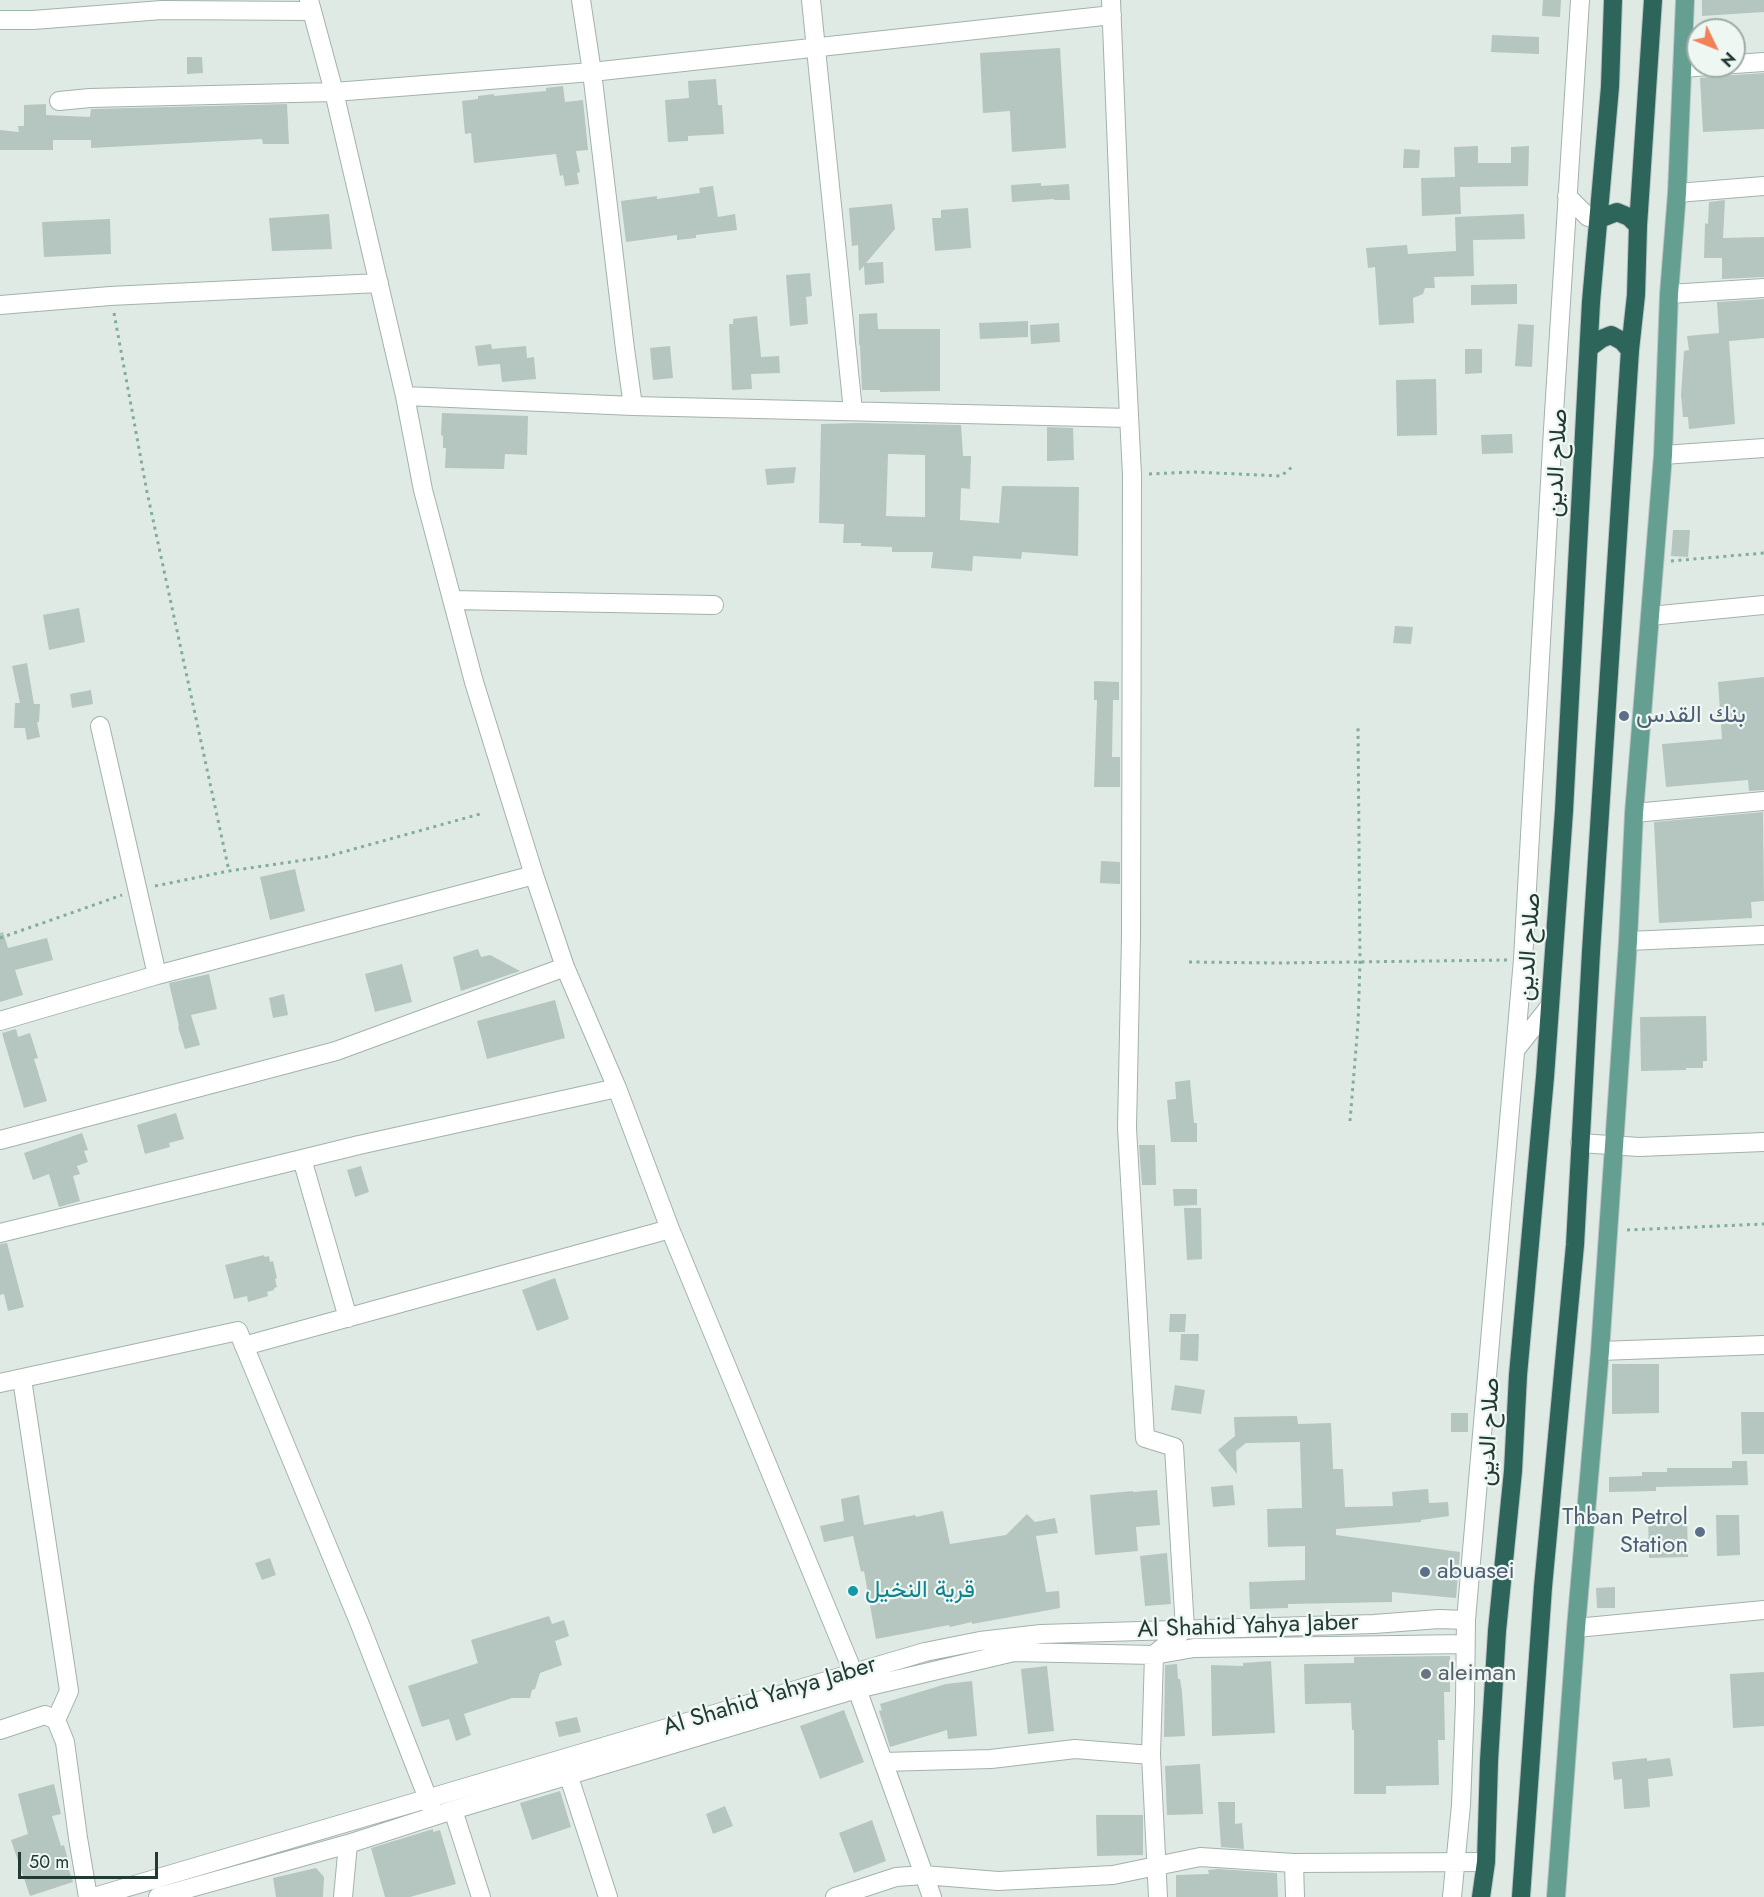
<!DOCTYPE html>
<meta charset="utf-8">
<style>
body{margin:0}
#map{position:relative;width:1764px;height:1897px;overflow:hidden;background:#dfeae5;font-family:Jost,sans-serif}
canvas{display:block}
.north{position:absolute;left:1686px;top:18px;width:60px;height:60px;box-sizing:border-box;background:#eff7f3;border:2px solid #9daba7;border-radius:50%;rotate:133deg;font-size:16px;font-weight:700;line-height:24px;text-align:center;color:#213a34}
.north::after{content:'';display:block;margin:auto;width:21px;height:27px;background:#ef8258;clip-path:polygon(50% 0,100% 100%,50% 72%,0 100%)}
.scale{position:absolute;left:18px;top:1852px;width:140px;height:27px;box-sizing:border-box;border:3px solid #213a34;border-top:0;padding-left:8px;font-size:18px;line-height:21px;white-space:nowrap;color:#213a34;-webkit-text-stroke:4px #eff7f3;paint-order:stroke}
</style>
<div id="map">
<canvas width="1764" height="1897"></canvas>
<div class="north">N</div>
<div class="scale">50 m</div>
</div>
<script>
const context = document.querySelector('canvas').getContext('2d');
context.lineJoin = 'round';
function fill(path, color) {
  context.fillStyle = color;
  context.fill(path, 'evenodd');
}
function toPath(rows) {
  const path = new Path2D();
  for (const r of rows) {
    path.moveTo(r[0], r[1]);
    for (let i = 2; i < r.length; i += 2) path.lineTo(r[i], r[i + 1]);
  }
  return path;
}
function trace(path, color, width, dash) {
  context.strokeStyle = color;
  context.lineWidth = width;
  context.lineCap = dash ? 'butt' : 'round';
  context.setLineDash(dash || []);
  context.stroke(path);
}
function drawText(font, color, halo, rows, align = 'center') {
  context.font = font + ' Jost,Vazirmatn,sans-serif';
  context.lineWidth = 4.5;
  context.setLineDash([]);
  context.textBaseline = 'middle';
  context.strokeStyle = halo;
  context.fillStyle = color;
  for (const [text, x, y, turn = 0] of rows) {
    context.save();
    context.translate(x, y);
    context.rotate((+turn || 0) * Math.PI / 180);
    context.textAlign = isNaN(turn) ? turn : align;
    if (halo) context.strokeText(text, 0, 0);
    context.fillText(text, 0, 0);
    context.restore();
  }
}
fill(toPath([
 [1543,0,1561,0,1560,17,1542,16],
 [1702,0,1764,0,1764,12,1702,16],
 [1492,35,1539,37,1539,54,1491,52],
 [1060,48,1066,148,1012,152,1010,111,983,113,980,53],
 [187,57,202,57,203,73,187,74],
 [1721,68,1724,68,1729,74,1734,75,1764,73,1764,129,1703,132,1700,78,1716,76],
 [716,79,718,105,722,105,724,134,688,136,688,141,668,142,665,100,689,98,688,81],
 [563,86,565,102,583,100,588,150,576,151,580,172,577,173,579,184,565,186,563,175,560,176,556,154,474,163,471,133,465,134,462,101,478,99,478,96,494,94,494,96,546,91,546,88],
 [46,104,46,115,90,117,91,109,287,104,289,144,263,144,262,139,91,148,91,140,53,140,53,150,0,150,0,130,19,132,18,126,24,126,24,105],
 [1478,146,1478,163,1511,163,1511,147,1529,146,1528,186,1460,187,1461,214,1422,216,1421,178,1455,177,1454,147],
 [1404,149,1420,150,1419,168,1403,168],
 [1041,183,1041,186,1069,184,1070,200,1054,200,1054,199,1012,202,1011,185],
 [713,186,718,217,735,214,737,230,696,235,696,238,677,240,677,235,626,242,621,201,657,196,657,199,700,193,699,188],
 [1725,200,1723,238,1764,237,1764,277,1722,279,1722,258,1704,258,1705,223,1708,224,1709,202],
 [892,204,895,229,866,263,883,262,884,283,865,285,864,266,859,271,858,245,852,246,849,208],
 [968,208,971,248,935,251,932,218,941,218,941,210],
 [329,214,332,249,272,251,269,218],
 [1524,214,1525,239,1473,240,1474,276,1434,277,1435,288,1425,288,1423,294,1413,298,1414,323,1379,325,1375,267,1368,268,1366,248,1407,245,1408,254,1456,251,1455,217],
 [110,219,111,254,44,257,42,222],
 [810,273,812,296,806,297,808,324,790,326,786,275],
 [1517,284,1517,304,1471,305,1471,285],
 [1764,299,1764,338,1729,341,1735,424,1689,429,1688,417,1683,417,1681,395,1684,351,1689,350,1687,336,1719,333,1717,302],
 [877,313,878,329,940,329,940,391,880,392,880,390,862,390,860,345,859,345,859,314],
 [757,316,761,357,779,356,780,373,751,374,752,389,732,390,729,324,733,324,733,319],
 [1028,321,1028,337,980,339,979,323],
 [1059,323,1060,342,1031,344,1030,325],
 [1518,324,1534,325,1532,367,1515,366],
 [491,344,492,349,526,346,527,358,534,357,536,379,502,382,500,364,478,366,475,346],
 [670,346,673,378,653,380,650,348],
 [1465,349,1482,349,1482,373,1465,374],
 [1436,379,1437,435,1397,436,1396,380],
 [442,413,528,416,527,455,505,454,504,469,445,468,446,448,443,448,443,436,441,435],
 [859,423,961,425,963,456,971,456,970,489,961,488,960,520,999,523,1002,486,1079,487,1078,556,1022,552,1021,559,973,556,972,571,931,568,933,552,892,552,892,547,861,546,861,543,843,543,844,524,819,523,821,424],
 [888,454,925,455,925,517,886,516],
 [1047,427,1073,428,1074,460,1047,461],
 [1512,434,1513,453,1482,454,1481,435],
 [796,467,794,483,767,485,765,469],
 [1673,530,1690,530,1688,557,1671,556],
 [79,608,85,642,49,650,43,615],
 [1395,626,1413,627,1411,644,1393,643],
 [27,663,34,704,40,704,39,722,37,722,40,737,27,740,25,728,14,728,15,703,20,703,12,666],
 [1764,677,1764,790,1749,791,1748,780,1666,787,1662,744,1722,739,1718,682],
 [1094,681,1119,682,1119,700,1113,700,1112,757,1120,757,1120,787,1094,787,1097,700,1094,700],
 [91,690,93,704,72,708,70,694],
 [1763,812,1764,901,1751,902,1752,918,1659,923,1654,822],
 [1101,861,1120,862,1120,884,1100,883],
 [295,869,305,911,270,920,260,877],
 [3,932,8,948,47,938,53,960,15,970,23,995,0,1002,0,933],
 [478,949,481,957,490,955,520,971,461,991,453,957],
 [402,964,412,1002,375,1012,365,974],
 [209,974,217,1009,191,1015,200,1045,185,1049,178,1027,179,1026,169,983],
 [284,994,288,1015,273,1018,269,998],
 [555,1000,565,1038,487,1059,477,1021],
 [1706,1016,1707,1061,1703,1061,1703,1068,1686,1068,1686,1070,1641,1071,1640,1017],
 [16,1029,18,1037,30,1033,38,1058,34,1059,47,1101,24,1108,2,1033],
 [1190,1080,1194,1123,1197,1123,1197,1142,1171,1142,1167,1100,1176,1099,1175,1082],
 [176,1113,184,1139,169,1143,170,1147,145,1154,137,1125],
 [82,1133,88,1150,84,1151,88,1162,77,1166,80,1174,73,1176,80,1201,59,1207,49,1174,33,1180,24,1153],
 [1139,1145,1155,1145,1156,1185,1142,1185],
 [361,1166,369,1192,355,1197,347,1170],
 [1173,1189,1197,1189,1197,1205,1174,1206],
 [1184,1208,1201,1208,1202,1259,1187,1260],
 [7,1243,24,1307,8,1311,4,1294,0,1295,0,1244],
 [264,1255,265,1257,269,1256,270,1262,273,1261,277,1278,275,1279,277,1287,274,1288,274,1290,267,1292,268,1296,248,1302,247,1296,234,1299,225,1265],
 [555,1278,569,1319,537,1331,522,1290],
 [1170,1314,1186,1314,1185,1332,1169,1332],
 [1181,1334,1199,1334,1198,1361,1180,1360],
 [1612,1364,1659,1364,1659,1413,1612,1414],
 [1175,1385,1205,1390,1201,1414,1171,1410],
 [1741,1412,1764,1412,1764,1454,1742,1454],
 [1451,1413,1468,1413,1468,1432,1451,1432],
 [1297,1416,1298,1424,1331,1423,1333,1469,1343,1469,1345,1507,1393,1506,1392,1492,1428,1489,1429,1503,1448,1502,1449,1516,1421,1520,1421,1522,1336,1529,1336,1535,1460,1552,1456,1598,1392,1592,1392,1602,1288,1604,1288,1608,1250,1609,1249,1582,1305,1580,1305,1546,1268,1547,1267,1509,1302,1508,1300,1442,1246,1443,1236,1451,1237,1474,1218,1450,1235,1436,1234,1417],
 [1732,1461,1747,1461,1748,1485,1656,1487,1656,1491,1609,1492,1609,1477,1642,1476,1642,1472,1667,1472,1667,1468,1732,1468],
 [1233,1485,1235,1505,1213,1507,1211,1487],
 [1157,1490,1160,1525,1136,1527,1138,1551,1095,1555,1090,1495,1133,1491,1133,1492],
 [859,1495,864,1525,915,1515,916,1517,943,1511,950,1544,1006,1535,1027,1514,1035,1522,1055,1518,1058,1533,1036,1536,1046,1592,1059,1591,1060,1608,972,1624,972,1622,950,1627,949,1625,876,1639,864,1571,861,1572,853,1536,824,1542,820,1526,844,1521,841,1499],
 [1716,1515,1739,1515,1740,1555,1717,1556],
 [1687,1516,1688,1557,1649,1558,1648,1517],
 [1167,1553,1171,1604,1145,1606,1140,1556],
 [270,1558,276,1575,262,1580,255,1563],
 [1615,1587,1615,1608,1597,1608,1596,1588],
 [549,1616,552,1624,564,1620,569,1636,555,1641,562,1665,540,1673,535,1689,532,1690,530,1698,512,1698,464,1714,471,1735,456,1741,449,1719,422,1727,408,1686,478,1663,471,1640],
 [1450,1656,1450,1692,1444,1692,1445,1740,1438,1740,1439,1785,1386,1786,1386,1794,1354,1794,1354,1730,1352,1730,1351,1703,1305,1704,1304,1664,1354,1663,1354,1657],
 [1271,1661,1275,1733,1212,1736,1211,1665,1243,1666,1243,1663],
 [1177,1664,1178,1679,1180,1679,1182,1692,1185,1736,1164,1737,1165,1665],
 [1047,1666,1054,1731,1028,1734,1021,1669],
 [1764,1672,1764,1726,1733,1728,1730,1674],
 [972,1681,977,1736,948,1739,947,1730,890,1747,879,1711,882,1710,880,1704,946,1684],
 [844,1710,864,1762,820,1779,800,1726],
 [577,1717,581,1732,559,1737,555,1722],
 [1647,1758,1647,1761,1670,1758,1673,1776,1648,1779,1650,1807,1624,1809,1622,1779,1614,1780,1612,1762],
 [1200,1764,1203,1814,1167,1815,1165,1766],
 [54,1784,61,1814,52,1816,61,1846,64,1845,68,1860,66,1861,73,1882,30,1896,11,1840,28,1834,18,1794],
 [560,1791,571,1827,532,1840,520,1803],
 [1218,1802,1235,1802,1235,1824,1242,1823,1244,1849,1221,1847],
 [725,1806,733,1826,713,1834,706,1814],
 [1096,1815,1143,1815,1143,1855,1097,1856],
 [872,1820,886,1861,854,1873,839,1833],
 [433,1829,433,1832,440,1830,456,1884,410,1897,385,1897,371,1848],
 [316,1868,324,1877,323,1897,276,1897,273,1878],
 [1218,1869,1277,1873,1278,1897,1176,1897,1176,1875,1209,1874,1208,1870]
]), '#b5c5bf');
const minor = toPath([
 [309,0,334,92,405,396,423,490,474,682,534,875,565,967,617,1088,670,1229,853,1672,857,1689,932,1897],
 [581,0,592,72,625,349,633,406],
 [811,0,853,411],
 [1111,0,1122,275,1132,475,1131,937,1127,1128,1145,1438,1174,1447,1185,1629,1154,1655,1151,1755,1158,1897],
 [0,20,33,20,162,10,311,11],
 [1734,64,1764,62],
 [1682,68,1710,66],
 [59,101,90,98,334,92,592,72,1112,15],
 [1677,193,1764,186],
 [1567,196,1588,217,1599,219],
 [1669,294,1764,288],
 [0,305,110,296,379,283],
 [405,396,633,406,1129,418],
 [1663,455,1764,448],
 [452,600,714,605],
 [1650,616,1764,605],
 [100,726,157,975],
 [1634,813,1764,801],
 [1628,941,1764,935],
 [0,1021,157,975,534,875],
 [1516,1049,1550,1006],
 [0,1140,336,1051,565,967],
 [1580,1143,1639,1147,1764,1142],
 [302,1159,348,1318],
 [0,1233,359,1145,617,1088],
 [244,1346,670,1229],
 [1600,1351,1764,1345],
 [22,1379,69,1691,56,1720],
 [0,1383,238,1331,359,1622,432,1809],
 [1576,1628,1764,1610],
 [0,1730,45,1715,56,1720,65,1742,78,1838,88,1897],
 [883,1762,991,1759,1075,1749,1151,1755],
 [569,1777,608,1897],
 [453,1810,481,1897],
 [1294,1863,1295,1897],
 [94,1897,925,1652,980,1641,1041,1634,1374,1624,1439,1619,1466,1620],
 [158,1897,348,1844,453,1810,857,1689,1014,1652,1154,1655,1194,1648,1465,1644],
 [343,1897,348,1844],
 [835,1897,896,1877,924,1875,998,1881,1113,1875,1200,1857,1294,1863,1486,1862],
 [1452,1897,1461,1805,1465,1702,1466,1620,1523,959,1553,429,1580,0]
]);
const major = toPath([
 [1556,1897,1576,1628,1600,1351,1628,941,1634,813,1663,455,1669,294,1677,193,1685,0]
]);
const highway = toPath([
 [1599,219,1617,212,1629,217,1638,226],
 [1589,348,1601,339,1611,335,1622,341,1630,350],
 [1481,1897,1486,1862,1489,1761,1497,1631,1513,1471,1518,1375,1545,1077,1564,811,1591,302,1610,87,1613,0],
 [1521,1897,1543,1587,1575,1245,1591,952,1630,350,1636,295,1638,226,1653,0]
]);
trace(minor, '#a2b2ac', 20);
trace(major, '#bcc4c2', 20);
trace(highway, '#bcc4c2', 20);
trace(toPath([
 [114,313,147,492,229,871],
 [1149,474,1194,472,1281,476,1292,467],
 [1671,561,1764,553],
 [155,886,229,871,325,857,480,814],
 [0,938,122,895],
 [1189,962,1277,963,1507,960],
 [1350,1121,1358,1024,1360,962,1358,724],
 [1627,1230,1764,1224]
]), '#80ada0', 3, [3, 4.5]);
trace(minor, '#fff', 18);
trace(major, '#649f92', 18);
trace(highway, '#2d655b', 18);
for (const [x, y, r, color] of [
 [1624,716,6,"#5c6f8a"],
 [1700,1532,6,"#5c6f8a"],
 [1425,1572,6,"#5c6f8a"],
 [853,1591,6,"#0f9aa8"],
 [1426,1674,6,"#6b7280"]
]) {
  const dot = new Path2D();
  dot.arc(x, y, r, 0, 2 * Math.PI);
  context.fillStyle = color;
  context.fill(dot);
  trace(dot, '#eff7f3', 2);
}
drawText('24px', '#213a34', '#eff7f3', [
 ["صلاح الدين",1558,463,-87],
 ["صلاح الدين",1530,947,-86],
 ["صلاح الدين",1490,1432,-87],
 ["Al Shahid Yahya Jaber",1248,1627,-2],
 ["Al Shahid Yahya Jaber",770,1697,-17]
]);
drawText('24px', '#4e5e75', '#eff7f3', [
 ["بنك القدس",1636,716],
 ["Thban Petrol",1688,1518,"right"],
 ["Station",1688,1546,"right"],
 ["abuasei",1437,1572]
], 'left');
drawText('24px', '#0d838f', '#eff7f3', [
 ["قرية النخيل",865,1591]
], 'left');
drawText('24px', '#5b616d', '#eff7f3', [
 ["aleiman",1438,1674]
], 'left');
</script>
